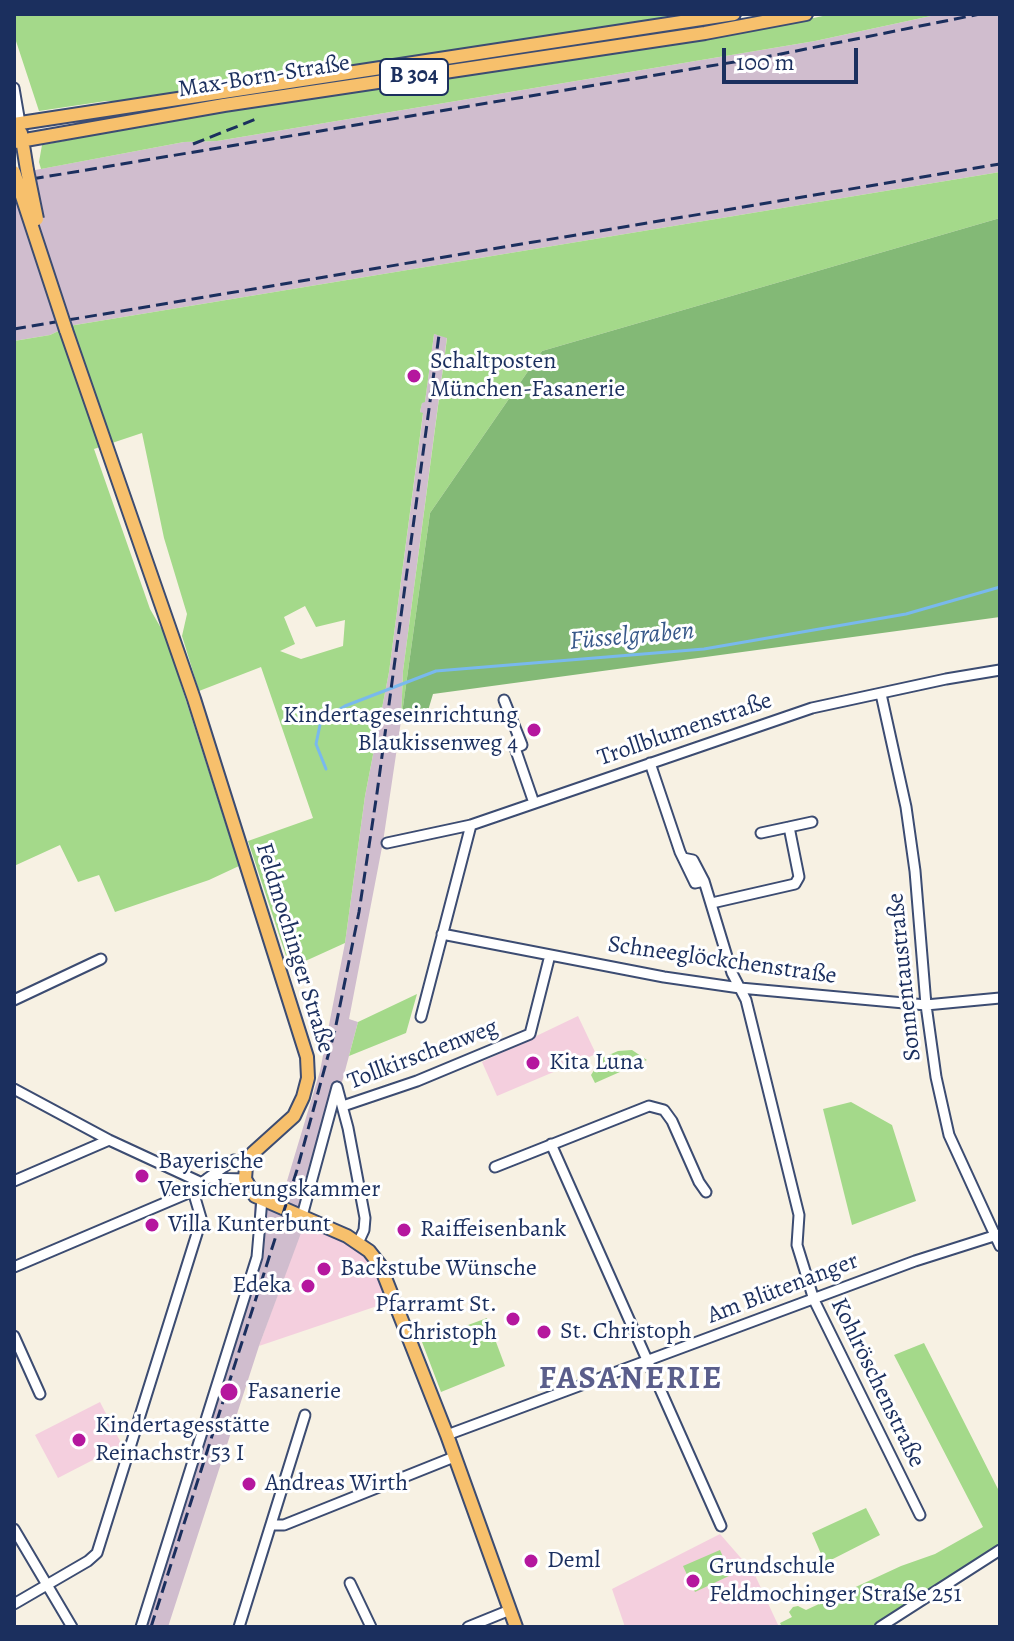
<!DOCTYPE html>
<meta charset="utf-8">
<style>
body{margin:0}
#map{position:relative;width:1014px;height:1641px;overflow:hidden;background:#f7f1e3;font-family:Alegreya,serif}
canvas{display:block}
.frame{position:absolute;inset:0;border:16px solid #1b2f5e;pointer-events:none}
.scale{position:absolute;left:722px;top:48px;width:136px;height:36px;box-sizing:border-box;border:4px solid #1b2f5e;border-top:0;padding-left:10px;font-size:24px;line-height:28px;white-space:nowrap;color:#1b2f5e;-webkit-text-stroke:6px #fff;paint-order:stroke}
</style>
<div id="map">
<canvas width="1014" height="1641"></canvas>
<div class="frame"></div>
<div class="scale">100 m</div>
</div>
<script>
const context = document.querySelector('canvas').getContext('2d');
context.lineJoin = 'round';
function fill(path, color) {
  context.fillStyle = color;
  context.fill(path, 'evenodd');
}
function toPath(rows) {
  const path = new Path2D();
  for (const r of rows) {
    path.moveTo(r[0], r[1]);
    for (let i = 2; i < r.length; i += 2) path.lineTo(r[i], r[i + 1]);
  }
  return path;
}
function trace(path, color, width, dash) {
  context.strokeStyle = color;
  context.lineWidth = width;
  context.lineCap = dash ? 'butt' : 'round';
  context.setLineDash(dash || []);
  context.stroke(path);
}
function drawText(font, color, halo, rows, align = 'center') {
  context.font = font + ' Alegreya,serif';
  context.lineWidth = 6;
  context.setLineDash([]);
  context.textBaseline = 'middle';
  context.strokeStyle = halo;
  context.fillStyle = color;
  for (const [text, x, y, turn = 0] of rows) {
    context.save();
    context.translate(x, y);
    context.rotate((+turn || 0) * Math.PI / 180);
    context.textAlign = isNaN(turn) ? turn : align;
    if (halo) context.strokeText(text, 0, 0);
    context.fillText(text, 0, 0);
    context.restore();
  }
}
fill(toPath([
 [578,1016,596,1054,497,1096,482,1062],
 [306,1216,374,1261,392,1301,259,1346],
 [100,1402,122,1445,58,1478,35,1435],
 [720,1534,754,1573,779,1627,625,1627,612,1589]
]), '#f4cfde');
fill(toPath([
 [940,14,1000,14,1000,172,69,326,50,335,14,341,14,174,184,142,217,141,815,41],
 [434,334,447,337,403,671,401,721,383,842,349,1019,358,1022,304,1225,259,1346,168,1627,138,1627,202,1415,218,1375,238,1311,254,1249,254,1205,281,1201,320,1071,345,943,365,796,389,672,423,414,420,412,422,402,425,402]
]), '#d0bdce');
fill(toPath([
 [14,14,699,14,130,101,106,101,39,111,14,35],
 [832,14,940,14,815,41,217,141,184,142,41,169,39,162,42,145,226,111,749,32],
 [1000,172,1000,218,542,351,430,513,401,721,403,671,447,338,434,334,425,402,422,403,420,412,423,413,389,672,365,796,345,943,290,968,248,841,313,818,261,667,199,691,182,636,187,614,164,538,142,433,94,449,150,609,165,635,239,866,209,880,115,912,99,875,78,882,60,845,14,866,14,341,50,335,69,326],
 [305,606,316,627,345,620,343,646,301,659,280,651,295,644,284,617],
 [417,994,406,1033,349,1056,358,1022],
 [632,1050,647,1060,595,1083,591,1075,602,1058,618,1051],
 [851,1102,892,1125,916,1201,852,1225,823,1109],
 [487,1318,505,1366,441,1392,422,1342],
 [924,1343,1000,1493,1000,1547,946,1584,875,1627,782,1627,780,1623,792,1617,789,1612,793,1607,798,1606,806,1610,901,1566,935,1554,983,1527,894,1355],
 [866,1508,880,1535,825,1563,812,1533],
 [720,1550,731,1575,695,1592,683,1566]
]), '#a4d98a');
fill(toPath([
 [1000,218,1000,617,433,694,427,714,401,721,430,513,542,351]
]), '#83b976');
trace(toPath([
 [326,769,316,744,321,720,345,706,436,671,704,649,906,614,1000,587]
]), '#79b9ed', 3);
const minor = toPath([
 [14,88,20,123],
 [881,694,906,807,915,871,926,1005,936,1077,949,1135,1000,1246],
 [504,700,522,745,515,748,534,803],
 [650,763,680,852,695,883,704,881],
 [761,833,789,827],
 [387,843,471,825,812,708,946,679,1000,670],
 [683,858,693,860,704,881,732,973,746,1000,799,1215,797,1245,814,1300,920,1515],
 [712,903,795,884,799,877,789,827,812,822],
 [442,934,664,977,740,988,926,1005,1000,998],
 [14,1000,101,959],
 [421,1017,471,825],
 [337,1087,348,1128,365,1218,364,1230,358,1243],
 [14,1089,109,1140,202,1183,208,1178,245,1179],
 [343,1106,417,1081,530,1034,550,955],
 [551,1144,721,1526],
 [495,1167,649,1106,664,1110,672,1121,699,1182,706,1192],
 [208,1178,234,1160,247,1163],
 [14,1181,109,1140],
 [302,1216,337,1087],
 [14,1267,193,1191],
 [14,1336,40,1394],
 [447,1435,915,1261,1000,1234],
 [272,1525,284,1525,454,1457],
 [14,1529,72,1627],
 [350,1583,371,1627],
 [14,1604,88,1561,97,1553,199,1227,201,1218,193,1191,202,1183],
 [141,1627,257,1257,262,1199],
 [239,1627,305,1415],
 [468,1627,510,1610],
 [880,1627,1000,1550]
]);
const major = toPath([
 [14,124,734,14],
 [21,133,27,170],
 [14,142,224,105,705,33,806,14],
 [66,330,194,699,307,1057,308,1078,303,1097,294,1116,253,1153,246,1166,245,1179,255,1196,347,1236,369,1251,380,1265,447,1435,516,1627]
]);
trace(minor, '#3c4c72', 13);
trace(major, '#3c4c72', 16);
trace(minor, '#fff', 9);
trace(major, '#f7c06c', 12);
trace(toPath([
 [193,144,256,119],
 [14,182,776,55,980,14],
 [14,329,1000,164],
 [151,1627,297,1170,335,1030,359,912,377,793,439,335]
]), '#1b2f5e', 3, [12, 6]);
const majorBridge = toPath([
 [27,170,37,219],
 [14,172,66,330]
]);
trace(majorBridge, '#3c4c72', 16, []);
trace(majorBridge, '#f7c06c', 12);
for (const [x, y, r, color] of [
 [414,376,8,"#b5179e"],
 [534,730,8,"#b5179e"],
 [533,1063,8,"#b5179e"],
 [142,1176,8,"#b5179e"],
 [152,1225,8,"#b5179e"],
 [404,1230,8,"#b5179e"],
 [324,1269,8,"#b5179e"],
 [308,1286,8,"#b5179e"],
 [513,1319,8,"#b5179e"],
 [544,1332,8,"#b5179e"],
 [229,1392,10,"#b5179e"],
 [79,1440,8,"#b5179e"],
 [249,1484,8,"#b5179e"],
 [531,1561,8,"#b5179e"],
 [693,1581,8,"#b5179e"]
]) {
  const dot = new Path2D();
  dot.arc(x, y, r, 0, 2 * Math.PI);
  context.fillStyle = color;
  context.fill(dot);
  trace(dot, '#fff', 3);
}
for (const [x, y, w] of [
 [414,77,68]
]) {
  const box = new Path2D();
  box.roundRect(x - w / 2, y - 18, w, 36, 6);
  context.fillStyle = '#fff';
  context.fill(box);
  trace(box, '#1b2f5e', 2);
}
drawText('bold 22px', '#1b2f5e', null, [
 ["B 304",414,77]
]);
drawText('24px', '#1b2f5e', '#fff', [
 ["Max-Born-Straße",264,77,-9],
 ["Trollblumenstraße",685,730,-19],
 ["Feldmochinger Straße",294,948,73],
 ["Schneeglöckchenstraße",722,961,8],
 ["Sonnentaustraße",905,977,-96],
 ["Tollkirschenweg",423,1055,-21],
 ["Am Blütenanger",783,1289,-21],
 ["Kohlröschenstraße",877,1383,64]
]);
drawText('24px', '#1b2f5e', '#fff', [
 ["Schaltposten",430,362],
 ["München-Fasanerie",430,390],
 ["Kindertageseinrichtung",518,716,"right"],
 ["Blaukissenweg 4",518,744,"right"],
 ["Kita Luna",549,1063],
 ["Bayerische",158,1162],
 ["Versicherungskammer",158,1190],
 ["Villa Kunterbunt",168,1225],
 ["Raiffeisenbank",420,1230],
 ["Backstube Wünsche",340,1269],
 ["Edeka",292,1286,"right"],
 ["Pfarramt St.",497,1305,"right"],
 ["Christoph",497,1333,"right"],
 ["St. Christoph",560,1332],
 ["Fasanerie",247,1392],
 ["Kindertagesstätte",95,1426],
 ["Reinachstr. 53 I",95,1454],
 ["Andreas Wirth",265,1484],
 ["Deml",547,1561],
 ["Grundschule",709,1567],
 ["Feldmochinger Straße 251",709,1595]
], 'left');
drawText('italic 26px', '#375889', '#fff', [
 ["Füsselgraben",632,637,-5]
]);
context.letterSpacing = '2px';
drawText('bold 32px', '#5a5e8b', '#fff', [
 ["FASANERIE",631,1380]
]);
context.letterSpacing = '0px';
</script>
